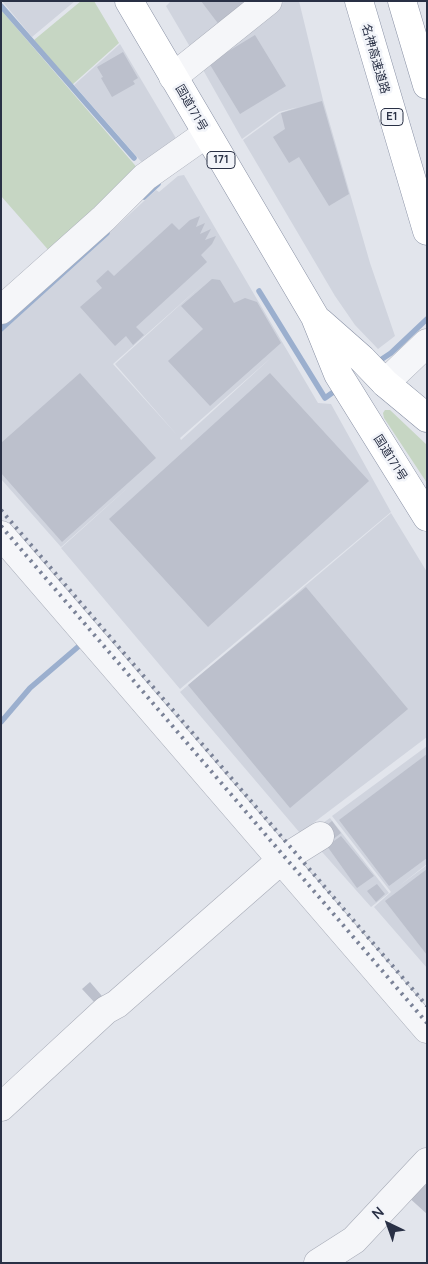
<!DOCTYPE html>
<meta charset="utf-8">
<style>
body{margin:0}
#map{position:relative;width:428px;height:1264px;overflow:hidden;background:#e2e5ec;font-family:Manrope,sans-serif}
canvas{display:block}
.frame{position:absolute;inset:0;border:2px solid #293045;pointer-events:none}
.north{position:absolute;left:363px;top:1199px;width:50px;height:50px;-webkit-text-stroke:4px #f2f4f9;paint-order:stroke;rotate:318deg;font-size:14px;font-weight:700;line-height:20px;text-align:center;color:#293045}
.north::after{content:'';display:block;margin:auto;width:18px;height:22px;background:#293045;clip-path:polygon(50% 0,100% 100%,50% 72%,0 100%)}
</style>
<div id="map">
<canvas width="428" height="1264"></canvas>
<div class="frame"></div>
<div class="north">N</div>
</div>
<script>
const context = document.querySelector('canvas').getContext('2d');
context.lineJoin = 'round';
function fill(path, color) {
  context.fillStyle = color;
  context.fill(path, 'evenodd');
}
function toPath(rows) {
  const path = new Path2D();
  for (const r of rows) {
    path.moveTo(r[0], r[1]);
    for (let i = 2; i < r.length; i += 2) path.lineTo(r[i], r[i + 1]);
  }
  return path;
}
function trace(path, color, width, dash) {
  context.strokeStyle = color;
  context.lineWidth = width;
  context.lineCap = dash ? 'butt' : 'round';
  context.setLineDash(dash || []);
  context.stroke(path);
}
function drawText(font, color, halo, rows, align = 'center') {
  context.font = font + ' Manrope,"Noto Sans JP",sans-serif';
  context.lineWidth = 5;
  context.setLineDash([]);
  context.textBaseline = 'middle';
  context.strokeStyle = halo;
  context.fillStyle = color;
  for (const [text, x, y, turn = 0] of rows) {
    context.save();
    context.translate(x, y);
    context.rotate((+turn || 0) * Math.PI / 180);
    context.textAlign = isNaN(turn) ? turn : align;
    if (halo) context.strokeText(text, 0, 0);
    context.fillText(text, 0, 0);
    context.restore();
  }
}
fill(toPath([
 [2,1,75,1,32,37],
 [171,1,255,1,193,52,166,6],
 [285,1,299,1,323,100,370,263,395,336,378,349,355,325,335,296,243,140,280,113,298,107,279,112,242,139,202,68],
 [120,44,177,140,145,166,74,85],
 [184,175,318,403,331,404,391,512,180,689,61,548,133,483,61,547,1,479,1,332,156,190,159,192,178,176],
 [204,283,115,364,177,435,113,364],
 [273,356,181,440,180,438],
 [391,513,427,572,427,737,300,833,180,692],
 [427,746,427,864,399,886,427,865,427,968,374,907,391,892,332,816],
 [330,818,389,893,371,907,315,844,282,852]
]), '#d0d4de');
fill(toPath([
 [81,1,94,1,119,43,72,85,34,40],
 [1,10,140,171,51,253,1,196],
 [385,410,390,410,427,445,427,483,384,418,383,413]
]), '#c6d6c3');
trace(toPath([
 [1,6,134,158],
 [144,197,158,184],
 [259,291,325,398,339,388],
 [1,329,107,233],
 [376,363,391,353,427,319],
 [1,722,30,688,79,646]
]), '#9bafce', 5.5);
fill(toPath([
 [201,1,253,1,220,26],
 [255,35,286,86,240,114,209,63],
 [123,52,138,78,133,81,135,84,112,97,101,78,103,77,97,67],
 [322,101,349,194,329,206,299,157,289,163,273,137,285,129,281,113],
 [200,216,196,227,205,223,200,234,211,229,205,240,216,236,212,244,201,255,207,262,136,327,144,335,133,345,126,336,115,346,80,307,102,288,96,281,108,270,114,276,172,223,179,230,190,220],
 [212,279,220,280,234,303,245,298,257,302,281,343,210,406,168,361,203,329,181,306],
 [80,373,156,458,62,542,1,473,1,443],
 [270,373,369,481,208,627,109,519],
 [306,587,408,709,290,808,188,685],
 [427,754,427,858,389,886,339,820],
 [332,821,341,833,332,840,323,828],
 [341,836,374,876,357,888,327,846],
 [427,869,427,955,385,901],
 [377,884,385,894,376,902,367,891],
 [90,982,102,996,95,1003,82,989],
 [421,1181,427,1186,427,1214,406,1195]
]), '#bcc0cc');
const minor = toPath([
 [173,77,268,1],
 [1,310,104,218,145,177,206,134],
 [385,383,427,343],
 [1,535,427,1029],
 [1,1107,106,1010,117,1004,280,861,320,836],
 [318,1263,354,1240,427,1162]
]);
const highway = toPath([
 [129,1,315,317,338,374,427,517],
 [359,1,427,231],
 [402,1,427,85],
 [320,322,362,359,385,383,427,418]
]);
trace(minor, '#a7abb7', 29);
trace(highway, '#8890a4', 29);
trace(minor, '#f5f6f9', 28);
trace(highway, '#fff', 28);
trace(toPath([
 [1,510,427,1006],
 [1,526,427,1023]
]), '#7a8297', 4, [2.5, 5]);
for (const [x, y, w] of [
 [392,117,22],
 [221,160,28]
]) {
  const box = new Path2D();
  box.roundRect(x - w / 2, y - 8.5, w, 17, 4);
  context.fillStyle = '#f2f4f9';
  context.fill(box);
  trace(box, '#293045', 1);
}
drawText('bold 11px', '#293045', null, [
 ["E1",392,117],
 ["171",221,160]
]);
drawText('12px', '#293045', '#f2f4f9', [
 ["名神高速道路",375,59,74],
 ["国道171号",191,108,60],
 ["国道171号",390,458,58]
]);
</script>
